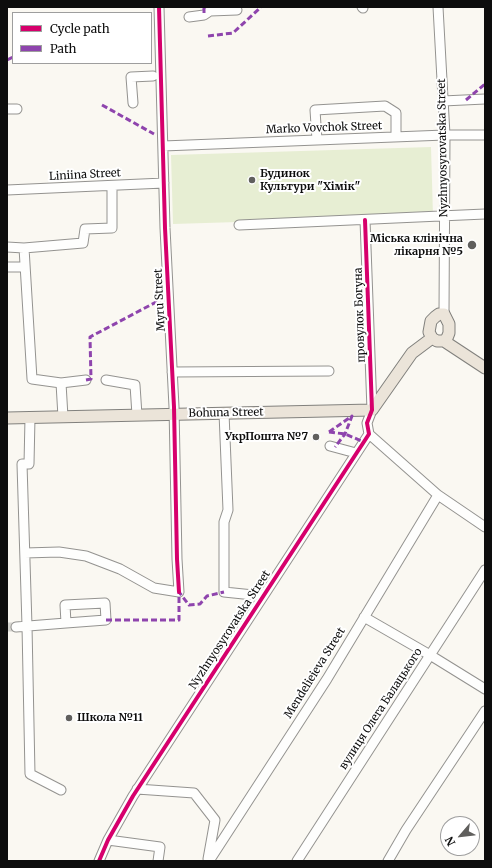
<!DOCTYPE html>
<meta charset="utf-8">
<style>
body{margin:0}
#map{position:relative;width:492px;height:868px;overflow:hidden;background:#faf8f2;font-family:Merriweather,serif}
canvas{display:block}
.frame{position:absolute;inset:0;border:8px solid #0d0d0d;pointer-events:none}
.legend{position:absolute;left:12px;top:12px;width:140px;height:52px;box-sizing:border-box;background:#fff;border:1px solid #9e9e9e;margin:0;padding:5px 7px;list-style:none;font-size:12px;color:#0d0d0d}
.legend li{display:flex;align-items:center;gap:8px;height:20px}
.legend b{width:20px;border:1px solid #9e9e9e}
.north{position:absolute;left:440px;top:816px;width:40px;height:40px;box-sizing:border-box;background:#fff;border:1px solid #9e9e9e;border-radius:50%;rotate:242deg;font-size:11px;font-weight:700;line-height:16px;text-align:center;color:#0d0d0d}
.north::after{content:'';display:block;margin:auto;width:14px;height:18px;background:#605f5d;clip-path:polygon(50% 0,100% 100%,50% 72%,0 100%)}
</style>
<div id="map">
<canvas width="492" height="868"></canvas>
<div class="frame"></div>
<ul class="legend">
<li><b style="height:5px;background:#d6006c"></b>Cycle path</li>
<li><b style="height:5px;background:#8e44ad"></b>Path</li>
</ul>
<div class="north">N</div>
</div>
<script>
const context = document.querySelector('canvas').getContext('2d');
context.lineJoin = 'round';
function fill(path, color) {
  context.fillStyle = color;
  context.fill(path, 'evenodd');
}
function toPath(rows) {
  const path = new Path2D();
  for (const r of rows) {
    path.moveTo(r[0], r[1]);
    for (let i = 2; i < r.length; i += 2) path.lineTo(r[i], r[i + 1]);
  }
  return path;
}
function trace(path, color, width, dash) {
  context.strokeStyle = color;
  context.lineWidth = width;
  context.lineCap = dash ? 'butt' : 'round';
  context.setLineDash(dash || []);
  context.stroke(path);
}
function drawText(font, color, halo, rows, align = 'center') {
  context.font = font + ' Merriweather,serif';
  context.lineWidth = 4;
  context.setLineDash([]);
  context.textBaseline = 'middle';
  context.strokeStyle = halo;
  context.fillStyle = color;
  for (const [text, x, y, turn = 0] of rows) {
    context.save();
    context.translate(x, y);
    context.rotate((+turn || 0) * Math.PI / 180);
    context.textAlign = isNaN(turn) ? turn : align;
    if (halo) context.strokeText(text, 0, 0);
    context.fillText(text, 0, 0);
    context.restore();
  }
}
fill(toPath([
 [431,147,433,216,173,224,171,155]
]), '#e7eed3');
trace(toPath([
 [7,627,16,627]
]), '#d6d5d0', 9, [9, 4.5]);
const minor = toPath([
 [362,7,363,8],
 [438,7,445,135,444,314],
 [189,17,204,15,210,11,237,10],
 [443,101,485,99],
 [133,103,131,77,153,76],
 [7,109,17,109],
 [317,140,315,110,385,106,396,113,396,137],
 [163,146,445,135,485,135],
 [7,190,164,183],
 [239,225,485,214],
 [7,247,24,248,32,379,61,383,63,417],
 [24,248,83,243,85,229,112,228,112,186],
 [7,267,25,267],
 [172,372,329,371],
 [106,380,135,385,137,415],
 [61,383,86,380],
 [224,413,228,510,224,522,224,592,263,596],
 [30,418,29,464,22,464,27,626,30,774,61,790],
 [369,434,438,495,485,527],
 [330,446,356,453],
 [25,553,59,552,86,556,120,569,154,588,179,592,177,559,174,407,165,228,159,7],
 [364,617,430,655,485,689],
 [16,627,66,623,106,620,105,603,65,605,66,623],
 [137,789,194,793,215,820,208,859],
 [108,840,160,847,158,861],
 [99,861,108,840,133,796,369,434,367,423,372,410,365,220],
 [209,861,327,679,438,495],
 [297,861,485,570],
 [388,861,406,830,485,711]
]);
const major = toPath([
 [439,314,444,314,449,324,449,333,447,338,444,341,437,341,432,338,429,332,431,321,435,317,439,314],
 [444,341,485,368],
 [7,418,372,410,412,353,432,338]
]);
trace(minor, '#949390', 11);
trace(major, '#81807d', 13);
trace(minor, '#fefefd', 9);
trace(major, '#ebe4d9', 11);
trace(toPath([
 [204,7,204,15],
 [208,36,233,33,261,7],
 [7,60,13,57],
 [466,100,485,84],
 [102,105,154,134],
 [86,380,91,379,90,337,160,300],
 [329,432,352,416,345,434,335,447],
 [329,432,345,434,364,442],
 [106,620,179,620,179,592,189,605,200,604,207,596,224,592]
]), '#8e44ad', 3, [6, 3]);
trace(toPath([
 [159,7,165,228,174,407,177,559,179,592],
 [99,861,108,840,133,796,369,434,367,423,372,410,365,220]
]), '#d6006c', 4);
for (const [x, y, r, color] of [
 [252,180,4,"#605f5d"],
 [472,245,5,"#605f5d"],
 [316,437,4,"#605f5d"],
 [69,718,4,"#605f5d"]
]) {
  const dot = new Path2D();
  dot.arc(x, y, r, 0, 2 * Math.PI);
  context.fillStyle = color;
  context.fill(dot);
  trace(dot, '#fff', 1.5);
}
drawText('11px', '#0d0d0d', '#fff', [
 ["Marko Vovchok Street",324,128,-2],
 ["Nyzhnyosyrovatska Street",443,148,-91],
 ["Liniina Street",85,175,-3],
 ["Myru Street",160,300,-93],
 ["провулок Богуна",360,315,-92],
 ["Bohuna Street",226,413,-1],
 ["Nyzhnyosyrovatska Street",230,630,-57],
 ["Mendelieieva Street",315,673,-58],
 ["вулиця Олега Балацького",381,709,-57]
]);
drawText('bold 11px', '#0d0d0d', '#fff', [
 ["Будинок",260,174],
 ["Культури \"Хімік\"",260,187],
 ["Міська клінічна",463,239,"right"],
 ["лікарня №5",463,252,"right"],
 ["УкрПошта №7",308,437,"right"],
 ["Школа №11",77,718]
], 'left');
</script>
